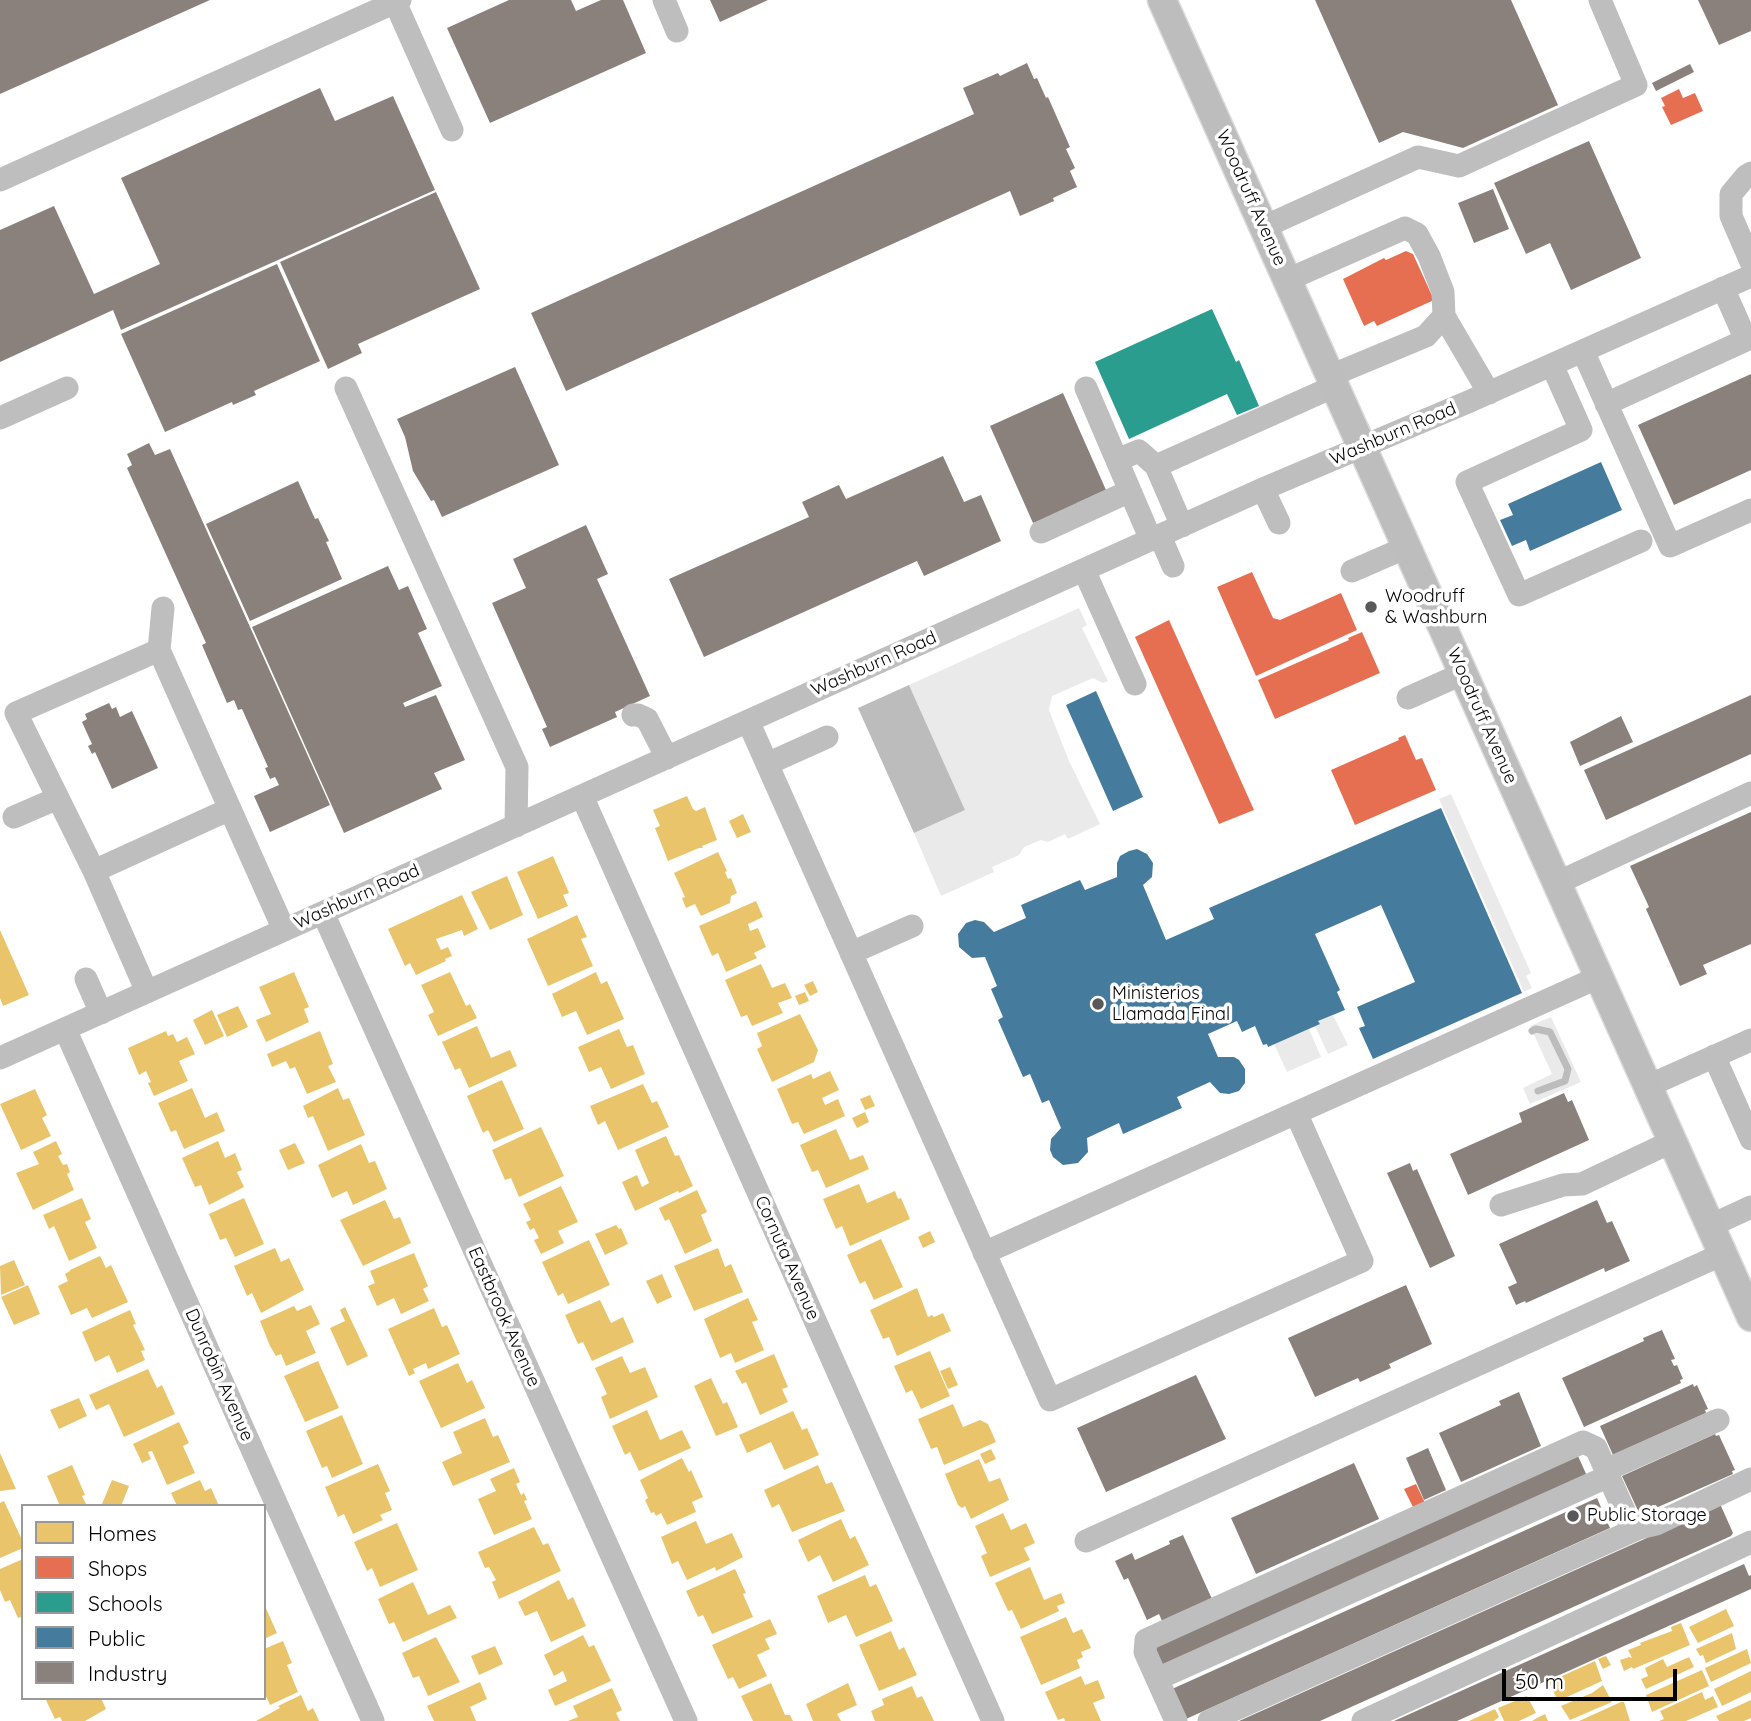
<!DOCTYPE html>
<style>
body{margin:0}
#map{position:relative;width:1751px;height:1721px;overflow:hidden;background:#fff;font-family:Quicksand,sans-serif}
canvas{display:block}
.legend{position:absolute;left:21px;top:1504px;width:245px;height:196px;box-sizing:border-box;background:#fff;border:2px solid #999;margin:0;padding:9px 12px;list-style:none;font-size:21px;color:#000}
.legend li{display:flex;align-items:center;gap:14px;height:35px}
.legend b{width:35px;border:2px solid #999}
.scale{position:absolute;left:1502px;top:1669px;width:175px;height:32px;box-sizing:border-box;border:4px solid #000;border-top:0;padding-left:9px;font-size:21px;line-height:24px;white-space:nowrap;color:#000;-webkit-text-stroke:5px #fff;paint-order:stroke}
</style>
<div id="map">
<canvas width="1751" height="1721"></canvas>
<ul class="legend">
<li><b style="height:19px;background:#e9c46a"></b>Homes</li>
<li><b style="height:19px;background:#e76f51"></b>Shops</li>
<li><b style="height:19px;background:#2a9d8f"></b>Schools</li>
<li><b style="height:19px;background:#457b9d"></b>Public</li>
<li><b style="height:19px;background:#8a817c"></b>Industry</li>
</ul>
<div class="scale">50 m</div>
</div>
<script>
const context = document.querySelector('canvas').getContext('2d');
context.lineJoin = 'round';
function fill(path, color) {
  context.fillStyle = color;
  context.fill(path, 'evenodd');
}
function toPath(rows) {
  const path = new Path2D();
  for (const r of rows) {
    path.moveTo(r[0], r[1]);
    for (let i = 2; i < r.length; i += 2) path.lineTo(r[i], r[i + 1]);
  }
  return path;
}
function trace(path, color, width, dash) {
  context.strokeStyle = color;
  context.lineWidth = width;
  context.lineCap = dash ? 'butt' : 'round';
  context.setLineDash(dash || []);
  context.stroke(path);
}
function drawText(font, color, halo, rows, align = 'center') {
  context.font = font + ' Quicksand,sans-serif';
  context.lineWidth = 7;
  context.setLineDash([]);
  context.textBaseline = 'middle';
  context.strokeStyle = halo;
  context.fillStyle = color;
  for (const [text, x, y, turn = 0] of rows) {
    context.save();
    context.translate(x, y);
    context.rotate((+turn || 0) * Math.PI / 180);
    context.textAlign = isNaN(turn) ? turn : align;
    if (halo) context.strokeText(text, 0, 0);
    context.fillText(text, 0, 0);
    context.restore();
  }
}
fill(toPath([
 [1079,608,1087,625,1082,628,1108,681,1103,683,1093,678,1052,696,1049,710,1069,761,1100,824,1068,839,1065,834,1048,842,1041,840,1024,847,1019,855,992,867,994,872,941,896,914,833,965,810,909,685],
 [1451,794,1531,973,1526,976,1532,988,1524,992,1439,799],
 [1333,1015,1348,1045,1328,1054,1315,1026,1320,1024,1318,1021],
 [1551,1017,1581,1082,1530,1104,1523,1088,1552,1074,1530,1026],
 [1309,1029,1321,1057,1287,1072,1274,1044]
]), '#eaeaea');
fill(toPath([
 [909,685,965,810,914,833,858,708]
]), '#bcbcbc');
fill(toPath([
 [687,796,693,809,696,811,705,807,717,840,702,846,703,848,699,848,668,861,655,828,660,826,653,810],
 [743,814,751,832,737,838,729,821],
 [718,852,727,871,725,872,728,879,731,878,737,893,731,896,730,903,701,916,695,904,686,908,682,898,685,897,674,873],
 [553,856,569,893,563,895,568,906,538,919,517,872],
 [507,876,523,915,490,930,471,892],
 [462,895,478,929,464,936,462,930,436,939,441,950,448,947,452,956,445,959,446,961,416,975,410,963,405,966,388,929],
 [756,901,763,917,748,924,750,931,758,928,766,947,754,953,757,958,726,972,718,953,712,956,699,926],
 [577,915,587,937,581,939,593,966,548,986,527,939],
 [0,930,29,995,3,1006,0,998],
 [761,964,772,988,785,983,792,998,778,1003,783,1013,752,1026,747,1015,741,1017,725,980],
 [294,972,309,1007,304,1009,309,1022,266,1042,256,1020,271,1014,259,987],
 [450,972,466,1006,470,1004,477,1018,438,1036,428,1015,434,1012,421,985],
 [596,972,601,984,607,981,624,1019,587,1035,576,1011,562,1017,552,994],
 [813,981,818,992,810,996,804,985],
 [805,992,809,1001,799,1005,795,996],
 [238,1006,248,1027,227,1037,217,1015],
 [212,1010,224,1036,205,1045,193,1020],
 [800,1014,818,1050,814,1062,772,1082,757,1049,762,1046,757,1033],
 [477,1026,491,1058,510,1050,517,1066,469,1088,460,1068,455,1070,442,1042],
 [619,1029,627,1047,633,1045,645,1074,611,1089,601,1067,589,1072,578,1047],
 [166,1031,168,1036,173,1034,177,1042,187,1037,195,1054,179,1061,188,1081,154,1096,148,1083,151,1082,146,1071,139,1075,128,1048],
 [320,1031,333,1064,328,1066,336,1082,307,1094,295,1067,290,1069,286,1061,272,1067,267,1054],
 [830,1071,839,1090,822,1098,825,1105,838,1099,845,1116,804,1134,798,1122,792,1124,777,1089,811,1074,813,1079],
 [502,1080,524,1129,494,1142,488,1130,483,1133,467,1096],
 [643,1084,652,1103,657,1101,669,1127,618,1150,605,1121,598,1125,590,1106],
 [192,1088,205,1118,217,1112,225,1131,184,1149,176,1130,171,1132,158,1103],
 [338,1088,343,1100,349,1098,365,1135,328,1151,313,1116,308,1118,303,1106],
 [35,1089,47,1115,42,1118,51,1136,21,1150,0,1104],
 [870,1095,875,1106,865,1110,860,1099],
 [865,1112,869,1122,857,1128,852,1118],
 [541,1127,564,1176,519,1197,511,1178,505,1180,492,1150],
 [836,1129,850,1160,863,1155,869,1169,826,1188,818,1170,812,1172,800,1145],
 [666,1136,675,1156,679,1155,693,1186,679,1193,678,1191,635,1211,622,1182,637,1175,642,1187,649,1183,635,1150],
 [56,1141,62,1154,58,1156,63,1165,67,1164,70,1172,67,1174,74,1190,33,1210,16,1173,39,1164,33,1152],
 [218,1141,225,1158,235,1153,242,1170,237,1172,244,1187,209,1205,201,1185,195,1187,182,1158],
 [295,1143,305,1163,288,1170,279,1150],
 [361,1144,369,1163,375,1161,387,1189,353,1205,347,1191,332,1198,318,1165],
 [859,1184,867,1203,895,1191,898,1199,901,1198,910,1219,850,1246,842,1226,836,1229,823,1199],
 [561,1186,578,1222,558,1231,564,1243,541,1254,534,1240,539,1238,534,1228,530,1230,526,1222,531,1220,523,1204],
 [697,1190,707,1212,701,1215,712,1241,685,1254,669,1219,665,1221,659,1208],
 [82,1198,91,1219,85,1222,97,1248,69,1261,54,1226,49,1229,43,1215],
 [244,1198,264,1244,235,1257,226,1238,220,1240,209,1214],
 [385,1200,394,1219,400,1217,411,1243,363,1266,340,1220],
 [616,1225,619,1229,621,1228,628,1244,605,1255,595,1234],
 [930,1231,935,1242,923,1248,918,1237],
 [881,1239,903,1287,874,1300,865,1281,860,1284,847,1255],
 [589,1240,610,1285,568,1304,563,1293,558,1296,542,1262],
 [275,1248,281,1262,289,1258,304,1290,261,1313,252,1293,247,1296,234,1266],
 [718,1248,725,1267,731,1264,743,1292,694,1311,674,1266],
 [414,1253,428,1286,423,1289,429,1301,401,1314,394,1298,377,1306,368,1286,375,1283,370,1271],
 [100,1256,106,1268,111,1265,128,1302,92,1318,87,1308,71,1315,58,1286,68,1281,65,1274,70,1271,70,1270],
 [14,1260,25,1285,1,1295,0,1266],
 [662,1274,672,1297,657,1304,646,1281],
 [28,1285,40,1314,14,1325,1,1297],
 [917,1288,928,1317,932,1315,934,1317,943,1313,951,1331,897,1356,889,1337,883,1339,870,1310],
 [748,1298,758,1320,752,1322,764,1350,735,1363,731,1353,720,1358,704,1319],
 [600,1300,611,1323,623,1317,634,1342,592,1361,583,1342,578,1344,565,1315],
 [311,1305,320,1324,306,1331,316,1353,286,1366,281,1354,276,1356,270,1346,260,1321,294,1306,297,1311],
 [345,1307,368,1356,347,1366,330,1328,345,1321,340,1310],
 [434,1308,442,1327,447,1325,460,1354,428,1369,426,1363,413,1369,415,1373,409,1376,388,1329],
 [130,1310,136,1324,133,1325,145,1350,141,1351,145,1360,117,1373,109,1355,95,1362,82,1332],
 [930,1351,950,1396,921,1409,912,1390,906,1393,894,1366],
 [774,1354,788,1387,782,1389,788,1402,760,1415,746,1382,742,1384,735,1371],
 [622,1356,630,1373,645,1367,658,1397,610,1419,601,1397,607,1394,595,1368],
 [318,1361,339,1408,305,1422,284,1376],
 [458,1363,467,1383,472,1380,485,1408,441,1428,419,1381],
 [950,1367,958,1385,948,1389,940,1371],
 [148,1369,157,1388,162,1385,175,1414,124,1437,109,1404,96,1410,89,1395],
 [711,1378,723,1404,727,1402,738,1427,716,1436,694,1386],
 [79,1398,87,1416,59,1429,50,1410],
 [953,1404,963,1427,980,1420,988,1424,996,1442,944,1465,937,1447,931,1449,918,1419],
 [647,1410,660,1440,682,1430,691,1448,639,1471,630,1452,625,1455,612,1426],
 [793,1411,802,1430,807,1428,819,1455,784,1470,771,1442,747,1453,739,1435],
 [342,1415,363,1464,332,1478,327,1466,322,1468,306,1431],
 [485,1418,493,1437,498,1435,510,1462,453,1486,442,1462,462,1453,453,1432],
 [179,1422,189,1443,183,1446,195,1473,167,1485,152,1451,148,1452,151,1459,142,1463,133,1444],
 [991,1449,996,1459,985,1464,980,1454],
 [0,1453,16,1489,0,1491],
 [682,1458,689,1472,691,1470,703,1497,692,1502,696,1512,667,1525,661,1513,656,1516,654,1512,651,1513,645,1500,648,1498,640,1480],
 [979,1459,989,1482,1000,1478,1009,1500,971,1519,965,1506,962,1508,958,1505,945,1474],
 [378,1464,390,1491,385,1493,392,1510,380,1515,383,1520,353,1534,344,1514,338,1517,325,1487],
 [72,1465,85,1495,82,1496,87,1506,67,1506,66,1504,60,1506,47,1476],
 [818,1465,826,1484,832,1482,845,1511,792,1532,779,1504,772,1508,764,1490],
 [514,1468,520,1482,516,1484,521,1495,524,1493,527,1500,524,1501,532,1519,494,1535,478,1499,496,1491,490,1479],
 [112,1480,129,1486,121,1506,102,1504],
 [200,1480,205,1491,211,1488,219,1506,177,1506,171,1493],
 [4,1501,23,1542,23,1548,0,1558,0,1503],
 [1003,1513,1011,1530,1026,1523,1035,1543,1024,1548,1030,1560,990,1577,981,1556,987,1553,975,1526],
 [841,1519,850,1539,855,1536,869,1565,833,1582,820,1555,808,1562,798,1540],
 [696,1521,706,1544,732,1533,743,1557,716,1571,715,1567,687,1580,678,1561,672,1564,661,1537],
 [397,1523,418,1570,380,1587,372,1568,367,1571,354,1542],
 [534,1527,543,1545,548,1543,561,1571,499,1599,492,1582,496,1580,489,1567,485,1568,478,1552],
 [23,1559,23,1616,18,1618,10,1600,5,1602,0,1590,0,1569],
 [1030,1567,1044,1600,1061,1593,1065,1603,1057,1606,1059,1611,1021,1629,1012,1610,1008,1611,995,1583],
 [735,1569,746,1593,743,1594,753,1617,712,1634,703,1615,698,1617,686,1591],
 [865,1575,870,1587,876,1584,893,1621,856,1637,846,1615,828,1623,817,1596],
 [559,1580,568,1600,573,1597,586,1626,551,1642,537,1611,525,1616,518,1602],
 [413,1582,428,1615,450,1605,457,1618,403,1642,394,1622,389,1624,378,1599],
 [264,1604,277,1633,264,1639],
 [1726,1609,1734,1626,1698,1643,1689,1627],
 [1066,1617,1073,1633,1082,1629,1091,1648,1081,1652,1083,1657,1077,1660,1080,1668,1041,1685,1020,1637],
 [770,1619,777,1634,765,1639,770,1649,757,1655,767,1676,739,1689,733,1677,728,1679,712,1645],
 [1681,1623,1690,1645,1633,1669,1632,1667,1624,1671,1620,1660,1629,1657,1632,1658,1628,1650,1641,1645,1640,1643,1672,1631,1671,1627],
 [891,1631,899,1650,904,1647,917,1675,879,1691,859,1645],
 [1732,1633,1736,1649,1706,1663,1703,1655,1700,1656,1696,1649],
 [583,1635,589,1647,594,1645,611,1681,555,1706,548,1690,567,1681,563,1671,554,1676,544,1655],
 [436,1637,460,1682,428,1696,419,1676,413,1678,402,1653],
 [283,1641,292,1663,287,1665,298,1692,270,1705,264,1692,264,1649],
 [495,1646,503,1664,479,1675,471,1656],
 [1747,1649,1751,1663,1711,1682,1705,1668],
 [1606,1656,1611,1665,1603,1669,1598,1659],
 [1689,1657,1694,1667,1646,1689,1641,1679,1648,1676,1645,1668,1663,1659,1667,1667],
 [1595,1661,1602,1681,1558,1701,1549,1682],
 [1702,1670,1709,1686,1652,1712,1646,1695],
 [1751,1671,1751,1692,1722,1706,1714,1689],
 [1081,1676,1085,1685,1098,1680,1105,1698,1093,1703,1101,1721,1065,1721,1064,1718,1058,1720,1045,1692],
 [480,1682,487,1699,470,1707,476,1721,434,1721,427,1706],
 [771,1683,785,1715,790,1715,793,1721,753,1721,741,1696],
 [848,1683,857,1705,837,1714,841,1721,813,1721,806,1704],
 [1603,1685,1612,1702,1570,1720,1561,1706,1592,1693],
 [912,1686,917,1698,922,1696,934,1721,875,1721,871,1711,884,1705,882,1699],
 [612,1688,622,1710,616,1713,620,1721,568,1721,578,1717,573,1706],
 [1702,1692,1705,1700,1713,1696,1718,1707,1686,1721,1659,1721,1664,1719,1660,1711],
 [301,1695,308,1711,313,1708,319,1721,256,1721,280,1708,278,1706],
 [1527,1696,1536,1713,1519,1721,1504,1721,1498,1708],
 [45,1698,101,1698,106,1709,85,1721,62,1721,60,1717,55,1719],
 [1751,1700,1751,1718,1744,1721,1719,1721,1716,1716],
 [1621,1702,1624,1702,1630,1721,1579,1721],
 [1495,1709,1499,1717,1494,1721,1469,1721],
 [1545,1714,1548,1721,1532,1721,1537,1718]
]), '#e9c46a');
fill(toPath([
 [1679,89,1683,98,1695,93,1703,111,1671,125,1662,107,1665,106,1661,98],
 [1406,251,1413,254,1434,300,1377,326,1374,321,1364,326,1343,279,1384,258,1386,260],
 [1252,572,1273,618,1280,620,1341,593,1357,630,1256,676,1217,587],
 [1169,620,1254,810,1219,824,1135,637],
 [1362,632,1380,673,1275,719,1258,680,1349,640,1348,638],
 [1405,735,1416,760,1422,758,1436,790,1355,825,1331,770,1399,740,1398,738],
 [1416,1484,1425,1503,1414,1509,1404,1489]
]), '#e76f51');
fill(toPath([
 [1212,309,1236,362,1239,360,1259,406,1237,415,1227,394,1129,439,1095,362]
]), '#2a9d8f');
fill(toPath([
 [1601,462,1622,510,1530,551,1526,540,1512,546,1500,520,1513,515,1508,504],
 [1096,691,1143,797,1113,811,1066,705],
 [1441,808,1522,993,1373,1059,1359,1028,1365,1026,1357,1007,1415,982,1381,905,1315,934,1340,990,1337,992,1345,1010,1318,1021,1320,1024,1268,1047,1267,1044,1263,1045,1255,1026,1242,1032,1237,1021,1208,1034,1218,1057,1234,1057,1239,1060,1245,1069,1245,1083,1239,1091,1229,1094,1220,1093,1210,1082,1177,1097,1182,1108,1123,1134,1119,1123,1087,1138,1088,1152,1078,1163,1063,1165,1053,1157,1050,1150,1051,1139,1061,1128,1049,1100,1042,1103,1030,1074,1023,1077,998,1020,1003,1017,991,989,997,986,985,957,972,958,959,947,958,934,966,923,975,920,984,922,994,932,1026,918,1021,905,1080,880,1085,890,1117,877,1117,863,1120,856,1129,851,1137,849,1147,854,1153,863,1152,877,1143,885,1166,940,1214,919,1209,908]
]), '#457b9d');
fill(toPath([
 [0,0,210,0,0,94],
 [509,0,571,0,576,11,601,0,623,0,646,53,490,123,447,28],
 [710,0,768,0,720,22],
 [1315,0,1511,0,1558,105,1463,148,1403,132,1379,143],
 [1698,0,1751,0,1751,31,1719,45],
 [1027,63,1034,79,1037,78,1046,98,1048,97,1070,147,1066,149,1075,168,1070,171,1077,187,1053,198,1054,201,1020,216,1010,191,566,391,531,313,974,114,963,88,998,73,1000,76],
 [1690,64,1694,72,1656,91,1652,83],
 [320,88,335,121,393,96,435,190,121,330,113,310,0,362,0,230,54,206,94,294,160,264,121,178],
 [1589,141,1641,258,1571,290,1550,243,1526,254,1494,183],
 [1493,189,1509,229,1474,243,1458,203],
 [436,192,480,289,358,344,362,353,328,369,280,262],
 [277,264,320,361,254,391,256,395,233,405,232,402,165,432,121,334],
 [515,367,559,465,442,517,434,500,431,501,413,471,405,437,397,419],
 [1751,374,1751,470,1674,505,1638,425],
 [1063,393,1106,490,1077,503,1078,507,1033,523,990,426],
 [149,443,155,455,170,449,330,805,270,832,254,796,279,785,275,777,270,779,265,768,268,767,242,709,238,710,234,700,227,703,202,645,206,643,127,468,132,465,127,454],
 [943,456,964,502,981,495,1001,541,924,576,917,561,704,657,669,579,809,517,802,502,839,485,846,499],
 [298,481,315,519,318,518,329,541,326,542,342,579,250,621,206,524],
 [586,525,608,574,597,579,650,696,615,712,617,717,550,747,542,729,547,727,492,603,526,588,513,559],
 [388,566,399,590,408,586,427,629,418,633,442,686,403,703,405,707,436,695,465,760,434,773,442,789,344,833,252,627],
 [1751,695,1751,754,1606,820,1584,770],
 [109,703,112,709,116,707,120,717,132,711,158,768,112,789,95,752,92,754,88,746,92,744,82,722,87,719,85,714],
 [1621,716,1633,742,1580,766,1570,742],
 [1751,812,1751,944,1703,965,1707,974,1680,986,1646,909,1649,907,1630,866],
 [1564,1093,1568,1102,1572,1100,1589,1140,1468,1195,1450,1154,1522,1122,1519,1113],
 [1410,1163,1413,1171,1417,1169,1455,1256,1430,1268,1387,1173],
 [1597,1200,1607,1223,1612,1221,1630,1261,1605,1272,1604,1268,1526,1303,1525,1301,1516,1305,1508,1287,1517,1283,1499,1244],
 [1406,1285,1432,1344,1389,1364,1391,1368,1360,1382,1358,1378,1315,1397,1288,1338],
 [1662,1330,1675,1359,1671,1360,1674,1366,1677,1365,1683,1379,1680,1380,1681,1383,1584,1427,1562,1378,1644,1341,1643,1338],
 [1196,1375,1226,1439,1106,1492,1077,1428],
 [1693,1384,1694,1387,1697,1385,1708,1409,1705,1410,1706,1413,1613,1455,1600,1426],
 [1519,1392,1541,1446,1461,1482,1439,1433,1501,1405,1499,1401],
 [1715,1434,1716,1436,1719,1435,1735,1470,1732,1471,1733,1474,1640,1515,1622,1476],
 [1428,1448,1446,1490,1424,1500,1406,1458],
 [1578,1456,1587,1476,1162,1667,1153,1647],
 [1354,1463,1379,1519,1256,1574,1231,1518],
 [1597,1498,1610,1528,1186,1719,1172,1689],
 [1718,1506,1721,1506,1733,1533,1731,1536,1320,1721,1239,1721],
 [1183,1535,1212,1599,1162,1621,1159,1614,1147,1620,1128,1578,1124,1580,1115,1561,1132,1553,1135,1560,1170,1544,1169,1541],
 [1744,1564,1749,1576,1751,1575,1751,1589,1457,1721,1394,1721]
]), '#8a817c');
trace(toPath([
 [1532,1031,1536,1029,1550,1032,1568,1069,1565,1081,1538,1091]
]), '#bcbcbc', 7);
const major = toPath([
 [1162,0,1751,1317]
]);
trace(major, '#dbdbdb', 31);
trace(toPath([
 [664,0,677,31],
 [395,2,452,130],
 [1751,173,1746,176,1731,194,1731,216,1751,262],
 [0,180,400,0],
 [1264,227,1418,157,1459,166,1636,85,1600,0],
 [1287,280,1405,228,1417,234,1429,256,1443,292,1444,316,1426,336,1330,376],
 [1444,316,1489,393],
 [1583,351,1670,546,1751,510],
 [1552,365,1581,430,1467,482,1519,595,1641,541],
 [346,388,517,767,516,826],
 [1086,388,1151,540],
 [1606,404,1746,340,1723,288],
 [0,418,67,388],
 [1117,460,1139,451,1156,466],
 [1263,489,1279,523],
 [1182,526,1156,466,1335,386],
 [1041,532,1130,491],
 [1160,536,1173,566],
 [1084,570,1135,684],
 [1352,571,1407,547],
 [163,608,159,650,284,930],
 [1408,698,1464,673],
 [633,715,638,715,647,719,667,758],
 [748,721,1050,1400,1362,1261,1296,1113],
 [767,764,827,737],
 [582,796,993,1721],
 [14,817,58,798],
 [94,871,230,809],
 [1557,883,1751,793],
 [323,913,686,1721],
 [851,953,912,926],
 [86,979,101,1013],
 [147,992,94,871,16,713,159,650],
 [65,1029,373,1721],
 [1714,1056,1751,1139],
 [0,1058,1263,489,1468,402,1751,276],
 [1648,1086,1751,1040],
 [1501,1205,1563,1185,1582,1184,1673,1141],
 [1710,1226,1751,1207],
 [984,1253,1599,977],
 [1606,1470,1718,1420],
 [1086,1541,1723,1254],
 [1157,1679,1609,1476],
 [1176,1721,1145,1652,1146,1640,1583,1442,1596,1448,1630,1524,1639,1528,1656,1524,1751,1479],
 [1209,1721,1639,1528],
 [1363,1721,1751,1542]
]), '#bebebe', 23);
trace(major, '#bdbdbd', 28);
for (const [x, y, r, color] of [
 [1371,607,7,"#595959"],
 [1098,1004,7,"#595959"],
 [1573,1516,7,"#595959"]
]) {
  const dot = new Path2D();
  dot.arc(x, y, r, 0, 2 * Math.PI);
  context.fillStyle = color;
  context.fill(dot);
  trace(dot, '#fff', 2.5);
}
drawText('18px', '#000', '#fff', [
 ["Woodruff Avenue",1251,198,66],
 ["Washburn Road",1393,434,-23],
 ["Washburn Road",874,664,-24],
 ["Woodruff Avenue",1482,716,66],
 ["Washburn Road",357,897,-24],
 ["Cornuta Avenue",787,1258,66],
 ["Eastbrook Avenue",504,1317,66],
 ["Dunrobin Avenue",219,1375,66]
]);
drawText('18px', '#000', '#fff', [
 ["Woodruff",1385,597],
 ["& Washburn",1385,618],
 ["Ministerios",1112,994],
 ["Llamada Final",1112,1015],
 ["Public Storage",1587,1516]
], 'left');
</script>
